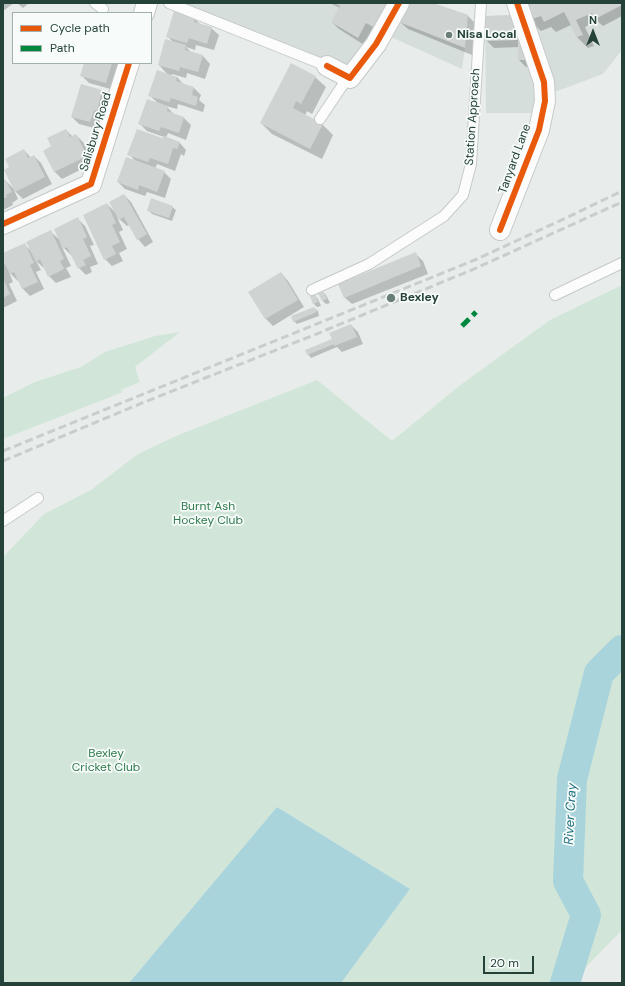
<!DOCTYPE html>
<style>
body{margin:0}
#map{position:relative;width:625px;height:986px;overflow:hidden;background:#e8edeb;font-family:"DM Sans",sans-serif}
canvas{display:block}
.frame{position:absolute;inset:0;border:4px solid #24423a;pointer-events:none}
.legend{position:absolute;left:12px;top:12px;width:140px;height:52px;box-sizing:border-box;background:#f7fbf9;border:1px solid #a3b1ad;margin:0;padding:5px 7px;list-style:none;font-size:12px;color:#24423a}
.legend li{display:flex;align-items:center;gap:8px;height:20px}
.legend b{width:20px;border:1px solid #a3b1ad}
.north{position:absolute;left:573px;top:12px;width:40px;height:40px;-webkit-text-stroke:3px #f7fbf9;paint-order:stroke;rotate:0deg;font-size:11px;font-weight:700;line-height:16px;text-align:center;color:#24423a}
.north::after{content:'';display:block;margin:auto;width:14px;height:18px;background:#24423a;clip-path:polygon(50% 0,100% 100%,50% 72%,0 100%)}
.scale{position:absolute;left:483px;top:956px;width:51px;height:18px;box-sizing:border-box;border:2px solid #24423a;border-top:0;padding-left:5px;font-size:12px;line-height:14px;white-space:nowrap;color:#24423a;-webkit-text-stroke:3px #f7fbf9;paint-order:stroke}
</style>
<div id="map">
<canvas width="625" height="986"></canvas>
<div class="frame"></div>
<ul class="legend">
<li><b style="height:5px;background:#e8590c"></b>Cycle path</li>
<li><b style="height:5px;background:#00873e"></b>Path</li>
</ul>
<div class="north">N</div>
<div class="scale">20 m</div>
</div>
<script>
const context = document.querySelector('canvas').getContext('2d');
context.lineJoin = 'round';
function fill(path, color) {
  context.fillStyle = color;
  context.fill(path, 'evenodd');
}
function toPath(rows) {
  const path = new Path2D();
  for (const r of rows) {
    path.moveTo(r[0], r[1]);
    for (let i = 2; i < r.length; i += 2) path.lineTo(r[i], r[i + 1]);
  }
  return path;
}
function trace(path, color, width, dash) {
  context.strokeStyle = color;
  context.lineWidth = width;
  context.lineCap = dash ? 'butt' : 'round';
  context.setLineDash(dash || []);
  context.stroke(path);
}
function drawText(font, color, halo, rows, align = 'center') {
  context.font = font + ' "DM Sans",sans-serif';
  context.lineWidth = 3.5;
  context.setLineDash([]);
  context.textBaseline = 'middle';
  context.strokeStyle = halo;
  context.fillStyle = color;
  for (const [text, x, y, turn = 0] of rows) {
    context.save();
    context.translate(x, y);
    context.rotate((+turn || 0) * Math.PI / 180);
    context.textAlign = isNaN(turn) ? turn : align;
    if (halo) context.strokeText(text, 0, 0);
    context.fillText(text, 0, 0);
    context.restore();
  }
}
fill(toPath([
 [178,3,389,3,348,72],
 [408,3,433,3,468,15,465,48,462,69,391,37],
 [523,3,622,3,622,50,603,74,552,93],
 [517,15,535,83,534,113,486,113,485,16]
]), '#d6dedb');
fill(toPath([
 [622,285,622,930,586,967,579,983,341,983,410,889,277,807,129,983,3,983,3,557,44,514,91,490,138,454,176,436,317,380,392,441,459,386,550,320],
 [180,332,135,367,140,382,121,390,123,392,3,439,3,398,35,382,81,367,105,352,155,336]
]), '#d1e6d8');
fill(toPath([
 [277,807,410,889,341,983,129,983]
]), '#a9d4db');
fill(toPath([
 [3,3,14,3,3,11],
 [17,3,29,3,23,8],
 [330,3,406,3,369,48,339,29,332,22,340,8],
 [430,3,468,16,475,23,472,55,408,29,400,22],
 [524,3,622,3,622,16,603,26,597,21,585,27,594,46,588,48,577,37,571,25,556,32,551,27,541,31,530,20],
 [517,16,537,67,526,67,519,60,519,47,494,48,487,41],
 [194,18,201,25,211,28,219,35,214,50,196,45,195,50,186,47,193,54,203,56,210,64,205,79,187,73,186,78,172,74,171,76,177,77,184,85,194,88,201,95,199,100,205,105,203,112,178,104,177,109,166,106,175,115,184,118,191,125,186,140,168,133,166,138,179,142,186,150,184,156,181,154,175,171,157,164,155,169,164,172,171,179,165,198,147,192,145,196,125,189,118,182,136,162,129,154,163,140,164,137,147,131,140,124,158,103,150,96,168,75,159,65,174,43,167,36],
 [85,63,121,63,114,90,89,83,82,76],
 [315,77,326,87,312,114,307,111,305,116,323,125,333,135,322,159,272,134,261,123],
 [81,85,102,91,109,98,104,117,101,117,98,129,79,124,72,117],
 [66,130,73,137,76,135,83,142,94,163,62,179,55,172,44,151,52,147],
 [24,150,31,158,34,156,41,163,52,184,23,199,14,190,18,199,12,203,13,205,3,210,3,181,5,180,14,189,11,168],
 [124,195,131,202,153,242,145,247,138,239,129,225,127,226,117,217,123,230,119,232,127,249,119,253,123,261,112,266,105,259,107,204,115,212],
 [172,207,176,210,172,221,152,214,148,210],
 [78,219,85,226,94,245,90,246,98,264,90,267,92,272,86,275,79,268,71,255,61,245,71,266,66,268,71,277,56,283,49,276,45,268,44,268,36,261,41,270,36,272,44,289,30,296,23,289,19,280,18,281,9,272,13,282,9,284,17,301,3,308,3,262,6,265,3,258,3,254,24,244,32,252,51,232,61,241],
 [416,254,423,261,428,274,352,304,344,297],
 [281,273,288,281,304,307,273,326,266,319,250,292],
 [323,292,326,295,330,303,326,304,323,301,319,293],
 [314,295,318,299,321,306,317,307,314,304,311,297],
 [314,308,318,311,319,316,297,324,294,321],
 [351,325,358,332,363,344,342,352,337,347,311,358,308,354,333,340]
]), '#0003');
trace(toPath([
 [565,983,586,915,568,881,572,779,599,673,622,650]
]), '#a9d4db', 30);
fill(toPath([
 [334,3,389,3,375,28,366,23,358,38,331,22,340,6],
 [408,3,433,3,468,15,465,48,399,22],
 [523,3,622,3,622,5,595,19,592,13,576,20,583,35,577,37,564,12,544,22,541,16,529,20],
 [174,11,195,17,194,22,212,27,207,44,189,38,187,43,166,37],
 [517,15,531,60,518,60,518,40,486,41,485,16],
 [165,39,186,45,185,50,203,55,198,72,180,67,179,71,158,65],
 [84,63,112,63,106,83,80,76],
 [291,63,316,76,301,104,296,101,293,108,323,124,310,149,260,123],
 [157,70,177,77,176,81,194,87,192,95,198,97,196,106,171,98,169,102,148,96],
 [81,84,102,90,97,111,94,110,90,122,71,117],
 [147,99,168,106,167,111,184,117,179,133,161,127,159,131,138,124],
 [66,129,70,137,76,134,87,156,54,172,43,151,51,146,47,138],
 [137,129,162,138,164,136,180,142,177,149,173,148,168,164,150,158,148,162,127,155],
 [24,149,28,158,34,155,45,177,15,192,4,170,9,167,5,159],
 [126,157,165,171,157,192,139,185,138,190,117,182],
 [5,179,12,192,6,195,7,197,3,199,3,180],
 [124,194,147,234,137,240,124,217,119,220,109,202],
 [151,198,173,206,169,218,147,211],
 [107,203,116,223,112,225,120,242,112,246,116,254,104,260,83,215],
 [78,217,87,237,83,239,91,256,83,260,86,265,78,269,67,247,63,249,54,229],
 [51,230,64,259,60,261,64,269,48,277,40,259,36,262,26,242],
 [25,243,34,263,30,265,38,282,22,289,14,272,10,274,3,260,3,253],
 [416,252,421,266,344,298,338,284],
 [281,272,298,300,265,319,248,292],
 [3,278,10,294,3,298],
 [323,291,327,299,322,301,318,293],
 [315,294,318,302,313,304,310,296],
 [314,307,317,312,293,322,291,316],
 [351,324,357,337,334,346,334,344,307,355,305,350,332,339,329,333]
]), '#cfd4d2');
const service = toPath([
 [95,3,103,9],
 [169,3,327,66],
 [320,119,342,86,350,78],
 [312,290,369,264,444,216,463,195,471,164,481,3],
 [555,295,622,263],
 [3,521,38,498]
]);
const minor = toPath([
 [144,13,147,3],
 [327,66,350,78,376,44,399,3],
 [3,224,91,184,129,63],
 [500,230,539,130,545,101,544,82,517,3]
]);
trace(service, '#c5cac8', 12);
trace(minor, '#c5cac8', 22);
trace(service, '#fcfcfc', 10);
trace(minor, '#fcfcfc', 20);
trace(toPath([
 [3,451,477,259,568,217,622,191],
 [3,461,142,403,314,335,474,269,622,202]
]), '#c9cdcc', 3, [8, 4]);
trace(toPath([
 [462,326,476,312]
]), '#00873e', 5, [10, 5]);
trace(toPath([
 [327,66,350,78,376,44,399,3],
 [3,224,91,184,129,63],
 [500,230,539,130,545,101,544,82,517,3]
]), '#e8590c', 6);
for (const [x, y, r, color] of [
 [449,35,4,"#697e78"],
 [391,298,5,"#697e78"]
]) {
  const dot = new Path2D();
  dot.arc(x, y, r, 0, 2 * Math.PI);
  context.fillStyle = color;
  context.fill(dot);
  trace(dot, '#f7fbf9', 1.5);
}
drawText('bold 12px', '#24423a', '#f7fbf9', [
 ["Nisa Local",457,35],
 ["Bexley",400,298]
], 'left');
drawText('12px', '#24423a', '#f7fbf9', [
 ["Station Approach",473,117,-86],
 ["Salisbury Road",96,132,-73],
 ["Tanyard Lane",515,159,-70]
]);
drawText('12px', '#2d7a4b', '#f7fbf9', [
 ["Burnt Ash",208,507],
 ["Hockey Club",208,521],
 ["Bexley",106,754],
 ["Cricket Club",106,768]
]);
drawText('italic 13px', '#1c6f80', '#f7fbf9', [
 ["River Cray",571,814,-87]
]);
</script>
